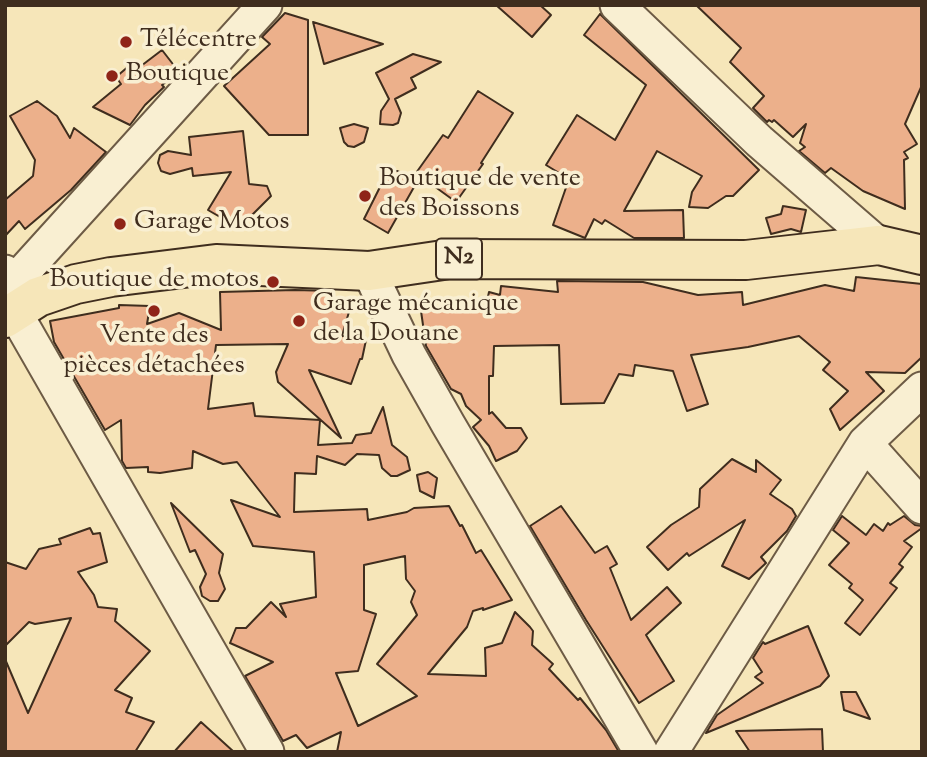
<!DOCTYPE html>
<meta charset="utf-8">
<style>
body{margin:0}
#map{position:relative;width:927px;height:757px;overflow:hidden;background:#f6e6b9;font-family:"Sorts Mill Goudy",serif}
canvas{display:block}
.frame{position:absolute;inset:0;border:7px solid #3f2d1e;pointer-events:none}
</style>
<div id="map">
<canvas width="927" height="757"></canvas>
<div class="frame"></div>
</div>
<script>
const context = document.querySelector('canvas').getContext('2d');
context.lineJoin = 'round';
function fill(path, color) {
  context.fillStyle = color;
  context.fill(path, 'evenodd');
}
function toPath(rows) {
  const path = new Path2D();
  for (const r of rows) {
    path.moveTo(r[0], r[1]);
    for (let i = 2; i < r.length; i += 2) path.lineTo(r[i], r[i + 1]);
  }
  return path;
}
function trace(path, color, width, dash) {
  context.strokeStyle = color;
  context.lineWidth = width;
  context.lineCap = dash ? 'butt' : 'round';
  context.setLineDash(dash || []);
  context.stroke(path);
}
function drawText(font, color, halo, rows, align = 'center') {
  context.font = font + ' "Sorts Mill Goudy",serif';
  context.lineWidth = 7;
  context.setLineDash([]);
  context.textBaseline = 'middle';
  context.strokeStyle = halo;
  context.fillStyle = color;
  for (const [text, x, y, turn = 0] of rows) {
    context.save();
    context.translate(x, y);
    context.rotate((+turn || 0) * Math.PI / 180);
    context.textAlign = isNaN(turn) ? turn : align;
    if (halo) context.strokeText(text, 0, 0);
    context.fillText(text, 0, 0);
    context.restore();
  }
}
const building = toPath([
 [496,5,540,5,551,15,532,37,496,5],
 [696,5,922,5,922,85,905,124,917,144,904,152,908,158,904,160,905,209,863,191,831,168,825,173,799,151,805,147,800,143,806,124,793,137,774,120,772,122,769,120,767,122,753,108,764,96,730,62,741,48,696,5],
 [285,13,308,20,308,135,269,135,224,86,270,44,262,37,285,13],
 [600,14,759,170,733,196,726,196,708,208,689,207,692,192,702,176,657,151,624,211,683,210,684,238,634,238,605,220,602,224,594,219,585,238,553,225,569,179,546,165,577,115,615,140,646,85,584,35,600,14],
 [313,22,383,44,324,64,313,22],
 [162,50,179,72,162,85,164,87,145,105,130,125,93,107,121,84,116,77,136,60,141,66,162,50],
 [413,54,441,62,411,78,416,88,395,99,401,113,398,123,393,125,380,124,381,111,389,99,376,73,413,54],
 [478,91,513,113,481,163,483,164,456,202,416,173,443,135,448,138,478,91],
 [37,101,57,116,70,138,74,128,106,152,71,190,25,229,19,221,5,236,5,200,33,176,35,160,10,116,37,101],
 [354,124,368,128,364,142,354,147,348,146,344,142,340,128,354,124],
 [243,131,249,184,267,186,271,196,239,228,208,210,231,172,193,176,192,168,170,174,161,171,158,163,160,155,168,151,191,155,189,137,243,131],
 [391,171,397,171,418,180,388,233,364,219,387,173,391,171],
 [783,206,806,210,801,232,791,229,771,234,766,218,781,214,783,206],
 [856,277,922,284,922,357,905,373,866,372,884,391,840,430,830,409,848,391,823,370,830,362,799,336,748,347,691,355,708,404,687,411,673,371,635,365,633,376,619,374,604,403,561,404,559,345,494,346,493,376,489,376,489,414,492,412,506,428,521,428,527,438,517,451,496,461,489,446,473,427,481,420,466,406,461,394,451,389,426,346,421,311,486,306,489,292,500,295,501,286,558,292,557,281,643,282,698,295,742,292,743,305,825,285,854,291,856,277],
 [295,290,332,291,333,305,353,298,342,336,366,340,362,359,360,359,351,384,309,370,341,438,278,382,276,372,288,344,216,345,208,409,253,403,255,416,320,420,318,445,352,443,356,435,371,433,383,407,392,445,407,457,410,470,397,476,391,476,382,468,379,455,357,454,345,465,317,456,316,474,295,473,294,512,367,509,368,520,407,512,414,508,449,506,460,526,462,525,476,553,481,550,512,600,483,610,483,608,473,611,467,627,428,674,486,676,485,648,502,643,515,612,530,627,533,631,532,645,553,664,549,669,578,700,580,698,606,730,619,752,337,752,341,732,307,748,296,735,283,741,245,676,273,662,230,643,236,628,246,628,271,602,286,617,280,604,316,597,314,552,253,546,231,500,280,517,237,462,223,464,193,451,192,468,160,473,148,472,148,467,126,468,122,461,121,420,105,430,54,342,50,321,119,308,119,305,150,306,147,324,179,313,221,330,220,292,295,290],
 [405,556,406,579,415,591,411,602,417,615,377,664,417,696,358,726,336,673,358,671,376,614,364,610,364,565,405,556],
 [732,459,756,472,756,460,781,480,770,494,792,509,796,516,787,531,761,557,766,563,749,579,722,566,745,520,689,556,687,553,668,570,647,547,671,525,699,507,700,489,732,459],
 [428,472,437,478,434,498,420,491,417,475,428,472],
 [171,503,223,554,219,573,225,589,218,601,210,601,202,596,200,587,206,574,195,550,190,552,171,503],
 [561,506,595,553,607,546,617,564,610,568,631,620,667,587,681,603,646,635,674,681,639,703,586,620,530,526,561,506],
 [842,516,866,535,874,524,883,531,888,523,890,525,904,516,915,525,922,526,922,528,904,541,912,547,899,564,903,567,890,583,897,588,860,635,845,623,863,600,849,588,852,584,829,565,849,543,833,530,842,516],
 [90,528,93,534,100,533,107,562,78,572,94,595,98,607,117,609,115,621,150,651,115,690,132,698,126,712,154,722,135,752,5,752,5,659,28,713,71,618,35,624,29,622,5,646,5,562,26,569,39,549,61,544,59,539,90,528],
 [808,626,829,676,820,686,706,733,717,715,763,683,755,677,762,672,753,658,763,642,765,644,808,626],
 [841,692,856,692,870,719,844,710,841,692],
 [201,722,234,752,174,752,201,722],
 [822,729,823,752,750,752,736,731,822,729]
]);
fill(building, '#ecb08b');
trace(building, '#3f2d1e', 2);
const minor = toPath([
 [617,5,759,141,879,245],
 [369,271,409,355,448,424,641,752],
 [5,272,16,280,15,313,267,752],
 [16,280,265,5],
 [865,443,922,507],
 [671,752,865,443,922,389]
]);
const highway = toPath([
 [5,318,38,297,76,284,111,277,216,264,369,271,450,259,746,260,879,245,922,255]
]);
trace(minor, '#6d5b45', 37);
trace(highway, '#3f2d1e', 42);
trace(minor, '#f9efd2', 33);
trace(highway, '#f6e6b9', 38);
for (const [x, y, r, color] of [
 [126,42,7,"#8f2418"],
 [112,76,7,"#8f2418"],
 [365,196,7,"#8f2418"],
 [120,224,7,"#8f2418"],
 [273,282,7,"#8f2418"],
 [154,311,7,"#8f2418"],
 [299,321,7,"#8f2418"]
]) {
  const dot = new Path2D();
  dot.arc(x, y, r, 0, 2 * Math.PI);
  context.fillStyle = color;
  context.fill(dot);
  trace(dot, '#f9efd2', 2.5);
}
for (const [x, y, w] of [
 [459,259,46]
]) {
  const box = new Path2D();
  box.roundRect(x - w / 2, y - 20.5, w, 41, 5);
  context.fillStyle = '#f9efd2';
  context.fill(box);
  trace(box, '#3f2d1e', 2);
}
drawText('bold 24px', '#3f2d1e', null, [
 ["N2",459,259]
]);
drawText('26px', '#3f2d1e', '#f9efd2', [
 ["Télécentre",140,42],
 ["Boutique",126,76],
 ["Boutique de vente",379,181],
 ["des Boissons",379,211],
 ["Garage Motos",134,224],
 ["Boutique de motos",259,282,"right"],
 ["Garage mécanique",313,306],
 ["de la Douane",313,336],
 ["Vente des",154,338,"center"],
 ["pièces détachées",154,368,"center"]
], 'left');
</script>
